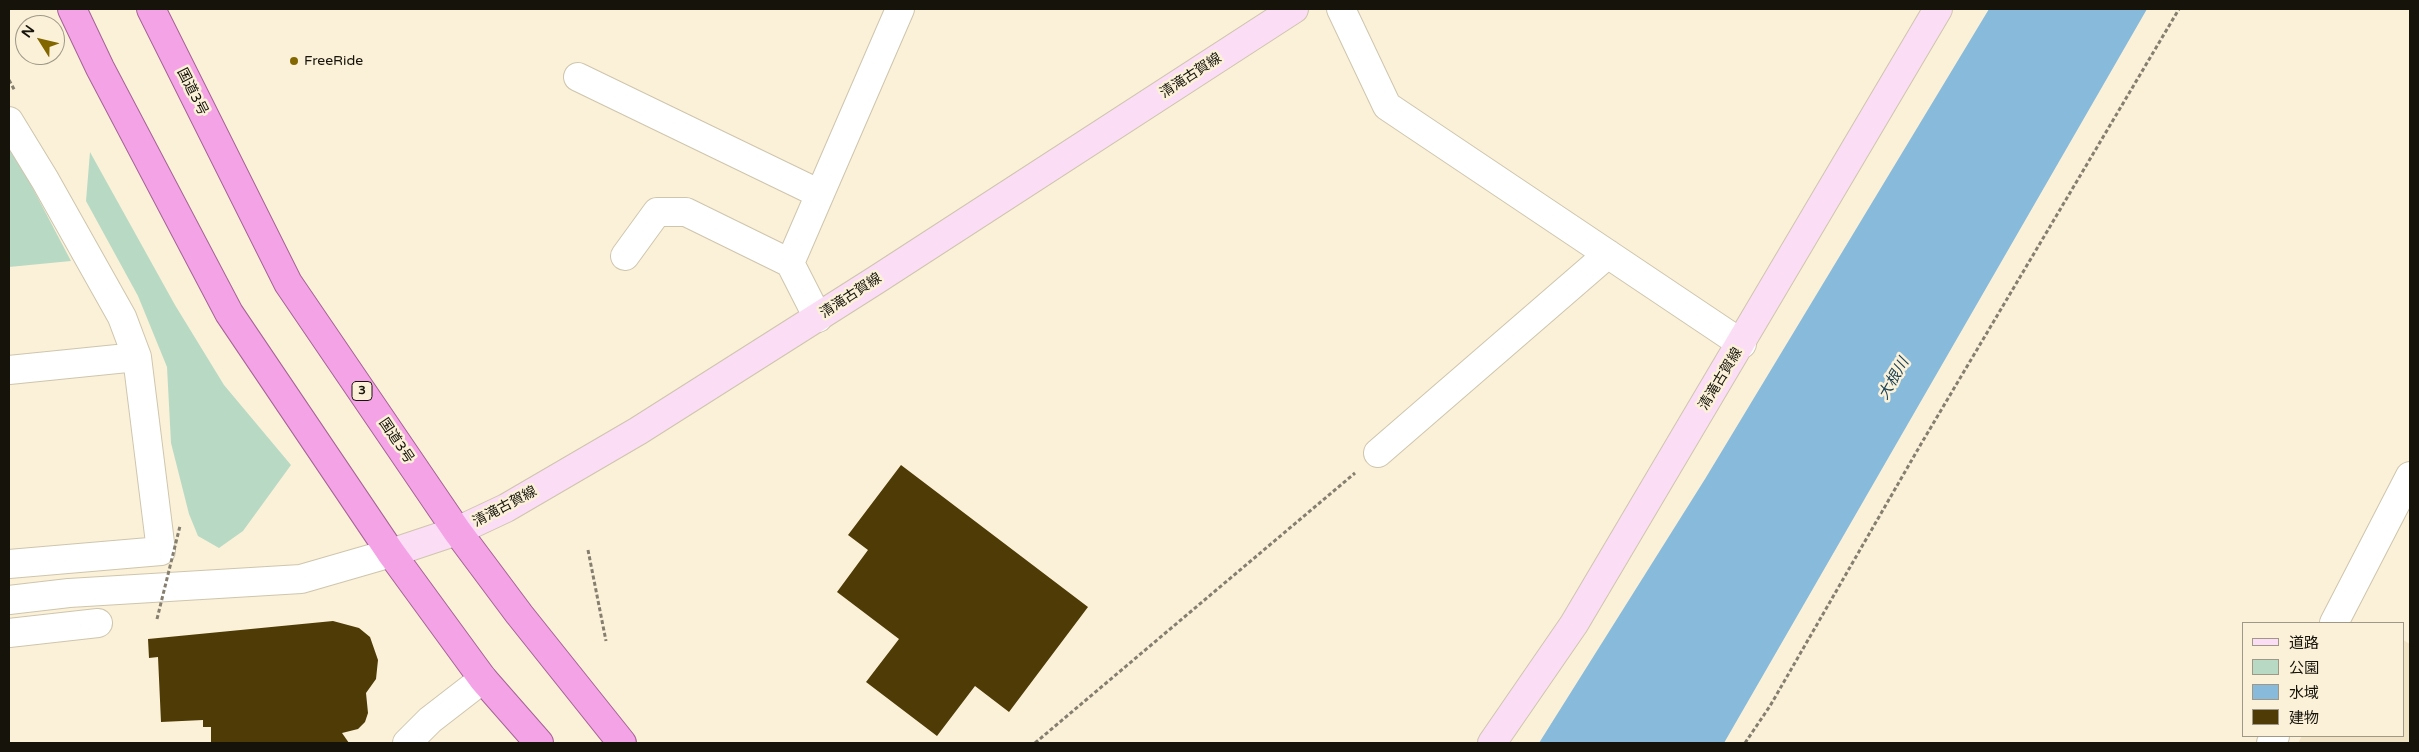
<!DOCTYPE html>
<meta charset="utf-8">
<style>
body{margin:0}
#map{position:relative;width:2419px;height:752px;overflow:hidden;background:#fbf1d8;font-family:"Varela Round","Noto Sans JP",sans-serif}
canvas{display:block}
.frame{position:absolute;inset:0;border:10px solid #16130b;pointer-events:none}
.legend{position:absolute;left:2242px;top:622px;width:162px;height:115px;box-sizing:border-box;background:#fbf1d8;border:1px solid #9f9886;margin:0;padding:6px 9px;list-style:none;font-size:15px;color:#16130b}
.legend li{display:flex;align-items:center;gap:10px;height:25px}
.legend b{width:25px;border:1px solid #9f9886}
.north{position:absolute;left:15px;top:15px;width:50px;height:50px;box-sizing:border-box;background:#fbf1d8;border:1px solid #9f9886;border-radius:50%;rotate:306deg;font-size:14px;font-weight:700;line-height:20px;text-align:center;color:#16130b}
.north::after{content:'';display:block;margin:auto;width:18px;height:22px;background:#826600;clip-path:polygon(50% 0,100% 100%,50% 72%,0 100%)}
</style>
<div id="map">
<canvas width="2419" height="752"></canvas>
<div class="frame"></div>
<ul class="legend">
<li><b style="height:6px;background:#fbddf6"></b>道路</li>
<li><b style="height:14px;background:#b8dac4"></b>公園</li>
<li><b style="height:14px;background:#88bbdb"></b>水域</li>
<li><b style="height:14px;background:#4e3b06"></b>建物</li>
</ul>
<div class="north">N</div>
</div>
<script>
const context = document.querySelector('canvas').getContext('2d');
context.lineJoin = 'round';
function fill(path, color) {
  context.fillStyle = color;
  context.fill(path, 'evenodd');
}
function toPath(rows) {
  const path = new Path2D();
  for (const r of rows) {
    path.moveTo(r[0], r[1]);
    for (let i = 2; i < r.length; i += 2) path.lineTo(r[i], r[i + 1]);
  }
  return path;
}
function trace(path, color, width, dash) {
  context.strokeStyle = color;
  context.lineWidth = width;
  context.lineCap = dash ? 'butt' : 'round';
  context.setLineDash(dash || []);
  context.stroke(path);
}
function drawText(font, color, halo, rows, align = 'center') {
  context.font = font + ' "Varela Round","Noto Sans JP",sans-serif';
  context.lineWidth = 5;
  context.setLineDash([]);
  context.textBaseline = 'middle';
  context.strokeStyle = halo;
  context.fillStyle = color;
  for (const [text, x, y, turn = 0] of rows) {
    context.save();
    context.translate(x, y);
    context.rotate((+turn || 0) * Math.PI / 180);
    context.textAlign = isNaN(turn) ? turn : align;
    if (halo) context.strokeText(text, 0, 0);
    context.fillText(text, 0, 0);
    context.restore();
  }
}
fill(toPath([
 [2403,640,2410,644,2410,743,2298,743,2302,736,2403,736]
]), '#f1e4c5');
fill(toPath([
 [9,143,71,261,9,267],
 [90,152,175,305,224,385,291,465,243,531,219,548,198,536,189,514,171,443,167,367,138,296,86,201]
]), '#b8dac4');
fill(toPath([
 [1989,9,2147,9,1724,743,1539,743,1705,479]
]), '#88bbdb');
fill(toPath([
 [901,465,1088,607,1009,712,975,686,937,736,866,682,899,639,837,592,868,550,848,535],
 [333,621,359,628,370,637,378,660,376,679,366,693,368,713,365,722,358,729,342,733,349,743,211,743,211,727,203,727,203,720,161,722,158,657,149,658,148,639]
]), '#4e3b06');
const minor = toPath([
 [1341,9,1387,106,1742,344],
 [578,77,820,194],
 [9,121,45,180,122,317,137,357],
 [625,256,657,212,686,212,790,263],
 [818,318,790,263,900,9],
 [9,370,137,357,161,551,9,564],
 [1378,453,1608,254],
 [2334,623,2410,476],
 [9,633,98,623],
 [407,743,430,720,483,679],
 [2271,743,2275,736]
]);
const tertiary = toPath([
 [9,600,69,593,301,579,391,553]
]);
const secondary = toPath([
 [391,553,457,531,506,508,638,431,876,280,1294,9],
 [1492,743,1574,624,1938,9]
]);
const trunk = toPath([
 [72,9,100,68,229,313,391,553,483,679,539,743],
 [151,9,288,283,457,531,519,614,622,743]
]);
trace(minor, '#cfc5ad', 30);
trace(tertiary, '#cfc5ad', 30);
trace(secondary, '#cfc5ad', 30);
trace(trunk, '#a56295', 30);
trace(toPath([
 [9,80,15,91],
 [588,550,606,641],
 [1035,743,1355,473],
 [1745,743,1770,706,1921,444,2179,9]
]), '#867f6f', 3, [4, 2.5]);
trace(minor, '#fff', 28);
trace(tertiary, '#fff', 28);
trace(secondary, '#fbddf6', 28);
trace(trunk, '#f4a4e6', 28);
trace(toPath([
 [157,619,180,526]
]), '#867f6f', 3, [4, 2.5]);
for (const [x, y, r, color] of [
 [294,61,5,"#826600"]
]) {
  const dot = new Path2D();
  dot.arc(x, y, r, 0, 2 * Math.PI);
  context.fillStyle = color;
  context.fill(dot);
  trace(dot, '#fbf1d8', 2);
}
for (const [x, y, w] of [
 [362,391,20]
]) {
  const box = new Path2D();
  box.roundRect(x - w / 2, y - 9.5, w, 19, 4);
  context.fillStyle = '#fbf1d8';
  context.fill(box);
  trace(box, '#16130b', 1);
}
drawText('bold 12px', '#16130b', null, [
 ["3",362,391]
]);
drawText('14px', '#16130b', '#fbf1d8', [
 ["FreeRide",304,61]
], 'left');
drawText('14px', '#16130b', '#fbf1d8', [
 ["清滝古賀線",1191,76,-33],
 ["国道3号",192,92,63],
 ["清滝古賀線",851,296,-33],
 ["清滝古賀線",1721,379,-59],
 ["国道3号",396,441,56],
 ["清滝古賀線",505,507,-28]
]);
drawText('italic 15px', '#184158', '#fbf1d8', [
 ["大根川",1894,379,-60]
]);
</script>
